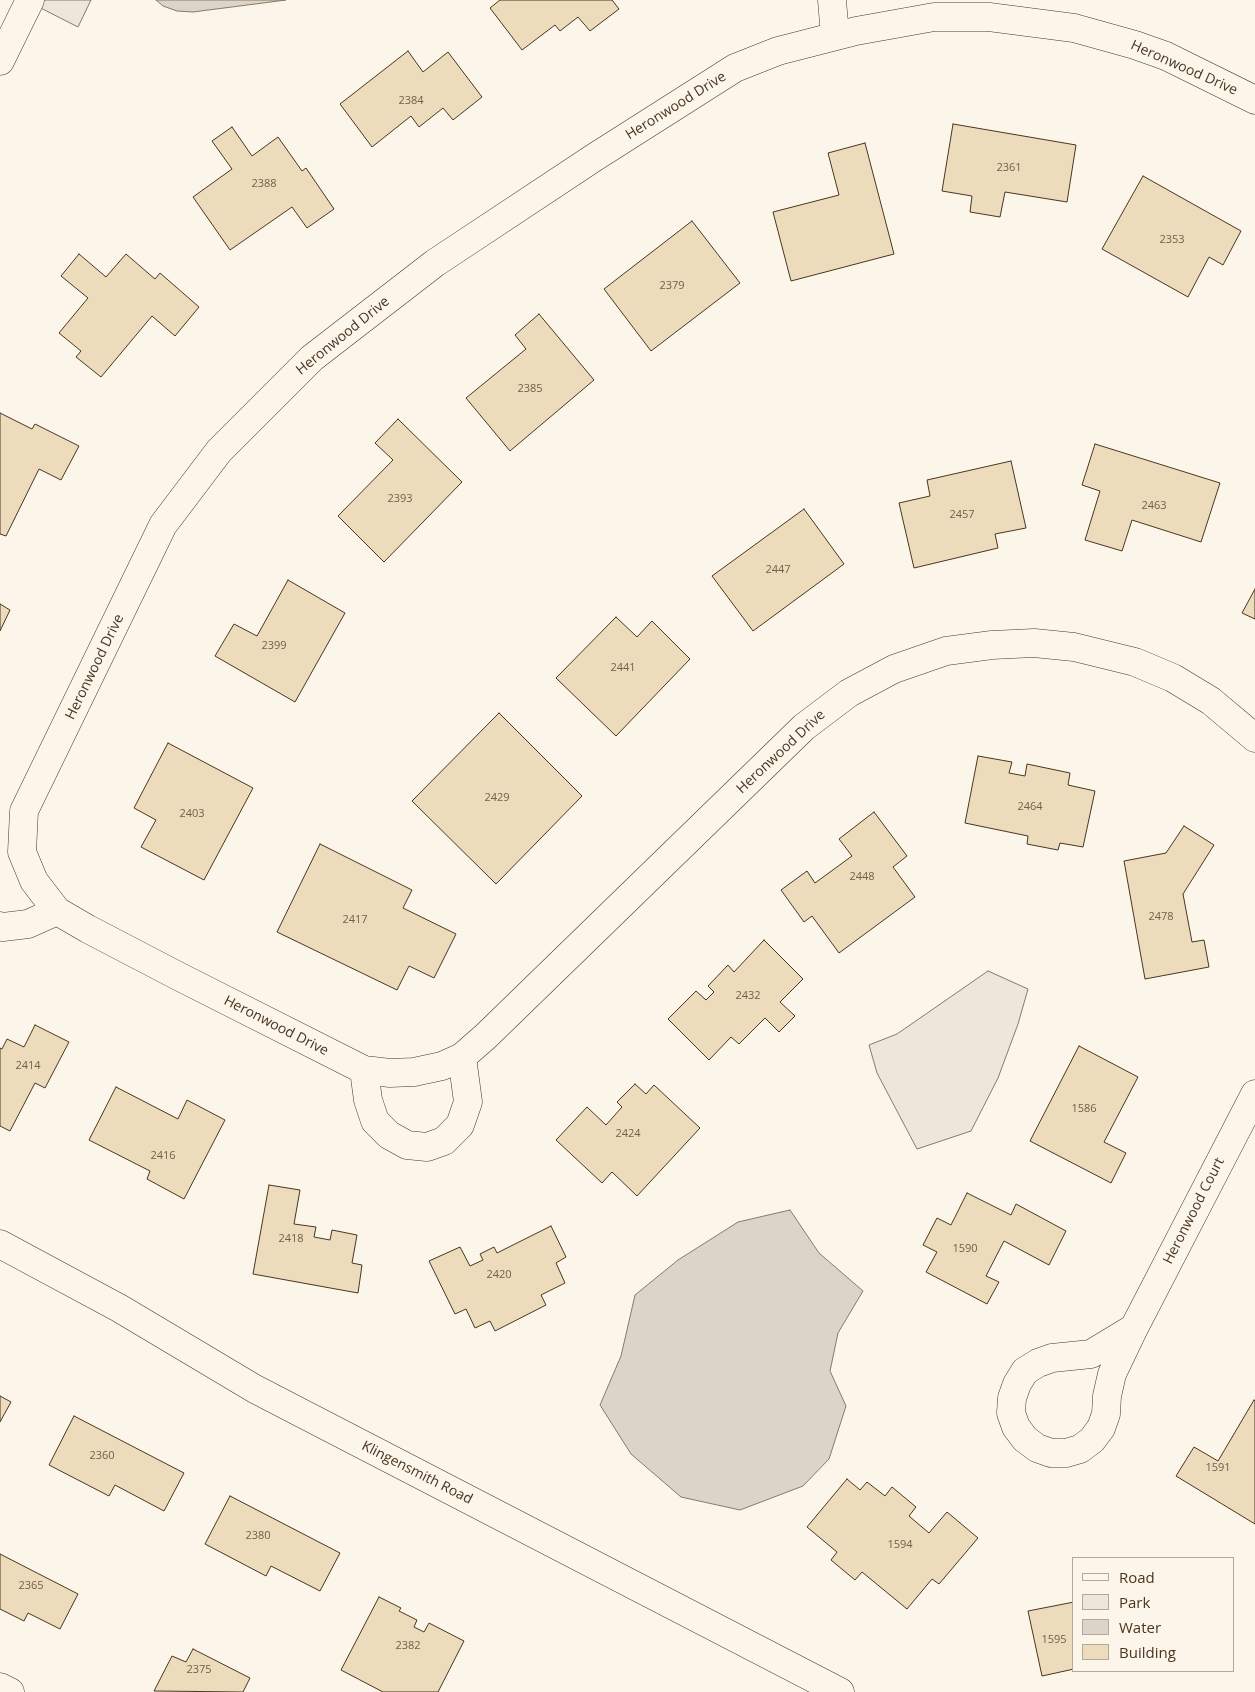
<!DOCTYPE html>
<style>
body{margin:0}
#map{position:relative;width:1255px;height:1692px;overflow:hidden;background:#fbf6e9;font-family:"Open Sans",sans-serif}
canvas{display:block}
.legend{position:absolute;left:1072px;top:1557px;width:162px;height:115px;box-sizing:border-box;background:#fbf6e9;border:1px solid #b4a999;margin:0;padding:6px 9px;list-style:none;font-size:15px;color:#4a3520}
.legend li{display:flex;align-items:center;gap:10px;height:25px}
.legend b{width:25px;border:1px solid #b4a999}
</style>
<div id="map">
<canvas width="1255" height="1692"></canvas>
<ul class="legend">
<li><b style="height:6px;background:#fbf6e9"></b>Road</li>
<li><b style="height:14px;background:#ede6d9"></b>Park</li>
<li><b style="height:14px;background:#dcd4c6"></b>Water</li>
<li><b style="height:14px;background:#ecdcbc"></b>Building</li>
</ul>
</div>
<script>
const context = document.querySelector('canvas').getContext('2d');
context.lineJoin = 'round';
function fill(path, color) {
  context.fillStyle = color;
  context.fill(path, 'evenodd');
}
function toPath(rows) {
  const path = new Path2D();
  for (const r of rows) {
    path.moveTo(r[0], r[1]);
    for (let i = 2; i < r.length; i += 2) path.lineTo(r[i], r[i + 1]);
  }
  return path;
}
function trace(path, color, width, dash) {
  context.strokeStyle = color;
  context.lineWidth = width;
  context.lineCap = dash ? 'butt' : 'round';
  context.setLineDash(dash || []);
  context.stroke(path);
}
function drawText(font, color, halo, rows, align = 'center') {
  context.font = font + ' "Open Sans",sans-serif';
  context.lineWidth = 4;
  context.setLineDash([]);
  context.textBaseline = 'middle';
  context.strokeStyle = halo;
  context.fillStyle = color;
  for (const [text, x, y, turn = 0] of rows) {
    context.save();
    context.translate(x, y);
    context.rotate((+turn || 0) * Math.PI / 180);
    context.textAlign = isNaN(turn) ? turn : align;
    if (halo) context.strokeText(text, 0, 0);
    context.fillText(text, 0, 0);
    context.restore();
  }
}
const green = toPath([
 [988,971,1028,989,1018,1024,998,1078,971,1131,917,1149,877,1073,869,1045,897,1034,988,971]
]);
fill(green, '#ede6d9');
trace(green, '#887966', 1);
const parking = toPath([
 [25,0,91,0,78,27,25,0]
]);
fill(parking, '#ede7d9');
trace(parking, '#887966', 1);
const water = toPath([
 [156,0,286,0,193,12,177,11,163,6,156,0],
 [790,1210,819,1253,863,1291,838,1333,830,1371,846,1406,829,1459,803,1486,740,1510,681,1497,631,1454,600,1405,621,1356,635,1295,678,1260,738,1222,790,1210]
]);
fill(water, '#dcd4c6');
trace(water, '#887966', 1);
const building = toPath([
 [500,0,612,0,619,9,590,31,578,17,560,31,555,25,522,50,490,8,500,0],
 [408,51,423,72,448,52,482,97,453,120,443,108,419,127,411,116,372,147,340,104,408,51],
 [953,124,1076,145,1067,202,1005,192,1000,217,970,212,972,196,942,191,953,124],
 [232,127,252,156,278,137,302,171,306,168,334,209,307,228,292,207,230,250,193,197,232,169,212,141,232,127],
 [865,143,894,254,791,281,773,212,839,195,828,153,865,143],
 [1143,176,1241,231,1223,265,1209,257,1188,297,1102,249,1143,176],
 [692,221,740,283,651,351,604,289,692,221],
 [79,254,106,277,126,254,155,279,160,273,199,307,175,336,152,316,101,377,76,357,81,351,59,333,88,298,61,276,79,254],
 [539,314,594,380,510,451,466,398,526,349,515,335,539,314],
 [0,413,32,429,35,424,79,446,61,480,39,469,6,536,0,534,0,413],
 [398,419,462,482,384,562,338,516,393,460,375,443,398,419],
 [1095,444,1220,483,1201,542,1132,520,1122,551,1085,540,1100,491,1082,485,1095,444],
 [1011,461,1026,528,995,534,998,548,914,568,899,503,930,496,927,480,1011,461],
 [804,509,844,564,753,631,712,576,804,509],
 [288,580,345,613,295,702,215,656,234,624,257,636,288,580],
 [1255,589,1255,619,1242,613,1255,589],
 [0,604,10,610,0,631,0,604],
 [616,617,637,637,652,621,690,659,616,736,556,678,616,617],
 [499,713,582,796,496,884,412,801,499,713],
 [168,743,253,788,204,880,141,847,156,820,134,808,168,743],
 [978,756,1012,762,1009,773,1025,776,1027,764,1070,773,1068,785,1095,791,1083,847,1060,843,1058,850,1027,844,1028,836,965,823,978,756],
 [874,812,907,856,893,867,915,897,839,953,812,916,804,922,781,890,807,871,815,883,852,856,839,839,874,812],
 [1184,826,1214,845,1183,894,1192,942,1204,940,1209,967,1145,979,1124,861,1166,853,1184,826],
 [320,844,412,890,403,908,456,934,434,978,409,966,397,990,277,932,320,844],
 [764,940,803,979,780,1002,795,1016,779,1032,765,1018,739,1044,731,1037,709,1060,668,1019,696,991,706,1000,714,992,708,986,728,965,734,972,764,940],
 [35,1025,69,1042,45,1088,35,1083,10,1131,0,1126,0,1048,2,1049,7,1039,24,1047,35,1025],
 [1079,1046,1138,1077,1104,1142,1126,1153,1111,1183,1030,1141,1079,1046],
 [635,1084,646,1094,654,1085,700,1128,637,1196,612,1172,602,1183,556,1140,587,1107,606,1125,622,1107,617,1102,635,1084],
 [116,1087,178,1119,187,1100,225,1120,184,1199,147,1179,150,1171,89,1140,116,1087],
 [269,1185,300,1190,294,1224,316,1227,314,1237,330,1240,332,1230,357,1235,352,1263,362,1265,358,1293,253,1274,269,1185],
 [967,1193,1011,1215,1016,1204,1066,1231,1049,1265,1004,1241,986,1276,999,1282,987,1304,926,1272,937,1252,923,1245,937,1218,951,1225,967,1193],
 [551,1226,566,1257,556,1263,565,1283,541,1295,546,1305,495,1331,490,1321,475,1328,466,1309,455,1314,429,1261,460,1247,470,1266,483,1260,480,1254,494,1247,497,1253,551,1226],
 [0,1396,11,1402,0,1422,0,1396],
 [1254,1400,1255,1401,1255,1524,1176,1476,1194,1447,1218,1461,1254,1400],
 [74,1416,184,1473,164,1511,115,1485,109,1496,49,1465,74,1416],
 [847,1479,860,1490,867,1482,885,1496,892,1487,916,1507,909,1516,929,1533,947,1512,978,1538,939,1584,932,1579,907,1609,862,1572,855,1580,831,1560,837,1552,807,1527,847,1479],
 [230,1496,340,1553,320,1591,271,1566,266,1576,205,1544,230,1496],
 [0,1554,78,1594,60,1629,28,1613,24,1621,0,1609,0,1554],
 [379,1597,401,1608,399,1611,417,1620,414,1627,424,1632,429,1623,464,1641,438,1692,383,1692,341,1670,379,1597],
 [1074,1602,1074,1669,1042,1676,1028,1611,1074,1602],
 [193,1649,250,1678,243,1692,154,1691,172,1656,186,1662,193,1649]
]);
fill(building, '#ecdcbc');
trace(building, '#4a3520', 1);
const minor = toPath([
 [832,0,835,36],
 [0,61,30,0],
 [1255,100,1166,56,1135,45,1074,28,989,17,934,17,856,31,778,51,735,68,595,157,435,263,312,358,219,451,163,525,24,811,22,852,34,881,57,911,88,929,180,977,364,1070,390,1073,414,1072,442,1066,462,1057,486,1036,804,727,849,693,894,669,946,651,992,645,1034,643,1074,647,1135,662,1173,678,1211,701,1255,738],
 [0,926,3,927,28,924,57,911],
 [364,1070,368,1100,375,1121,389,1135,407,1145,427,1147,444,1141,460,1125,468,1102,462,1057],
 [0,1244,119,1308,255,1389,840,1692],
 [1134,1328,1091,1354,1052,1358,1038,1363,1025,1371,1017,1384,1012,1398,1011,1413,1016,1427,1025,1439,1037,1448,1051,1453,1066,1453,1080,1449,1092,1440,1101,1428,1106,1414,1107,1396,1112,1374,1134,1328,1255,1094],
 [0,1687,10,1692]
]);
trace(minor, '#4a3520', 29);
trace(minor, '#fbf6e9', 28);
drawText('11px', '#725f47', null, [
 ["2384",411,101],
 ["2361",1009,168],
 ["2388",264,184],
 ["2353",1172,240],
 ["2379",672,286],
 ["2385",530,389],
 ["2393",400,499],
 ["2463",1154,506],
 ["2457",962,515],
 ["2447",778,570],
 ["2399",274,646],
 ["2441",623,668],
 ["2429",497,798],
 ["2464",1030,807],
 ["2403",192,814],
 ["2448",862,877],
 ["2478",1161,917],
 ["2417",355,920],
 ["2432",748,996],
 ["2414",28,1066],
 ["1586",1084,1109],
 ["2424",628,1134],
 ["2416",163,1156],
 ["2418",291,1239],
 ["1590",965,1249],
 ["2420",499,1275],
 ["2360",102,1456],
 ["1591",1218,1468],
 ["2380",258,1536],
 ["1594",900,1545],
 ["2365",31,1586],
 ["1595",1054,1640],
 ["2382",408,1646],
 ["2375",199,1670]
]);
drawText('14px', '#4a3520', '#fbf6e9', [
 ["Heronwood Drive",1184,68,24],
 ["Heronwood Drive",676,106,-32],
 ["Heronwood Drive",343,336,-39],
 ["Heronwood Drive",95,667,-64],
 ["Heronwood Drive",781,752,-43],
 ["Heronwood Drive",276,1026,27],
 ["Heronwood Court",1194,1211,-63],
 ["Klingensmith Road",417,1473,27]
]);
</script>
